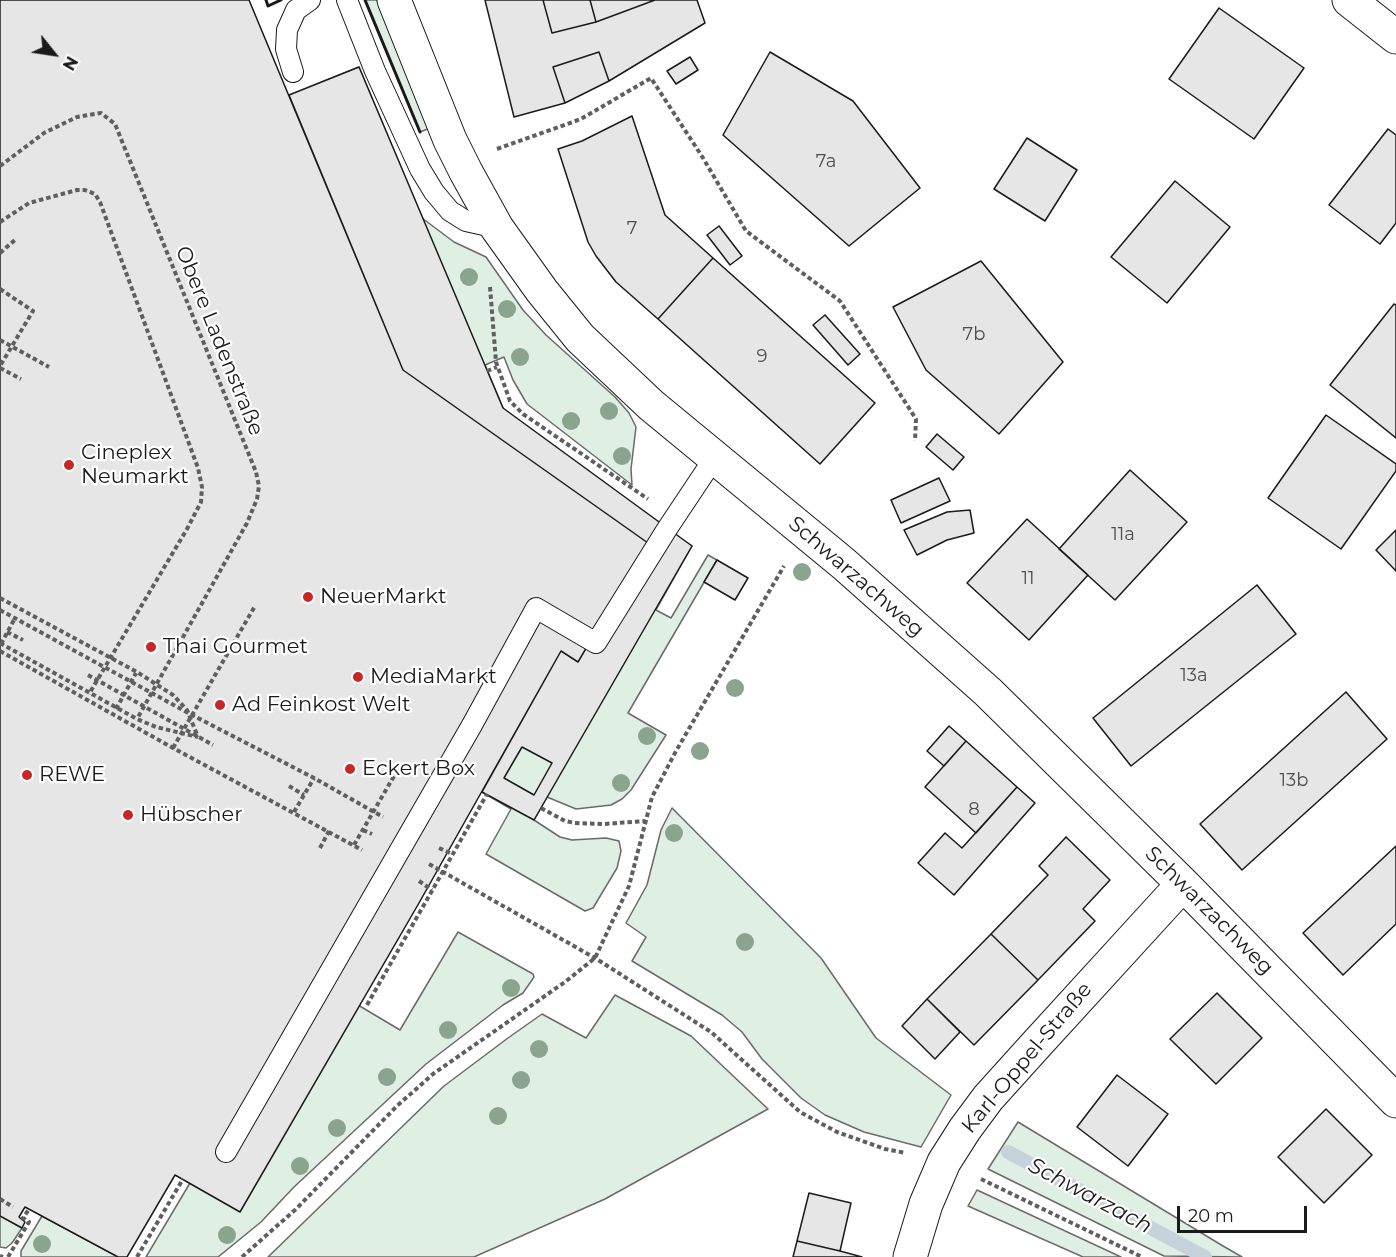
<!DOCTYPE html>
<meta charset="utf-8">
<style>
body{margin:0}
#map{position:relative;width:1396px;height:1257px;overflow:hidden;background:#fff;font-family:Montserrat,sans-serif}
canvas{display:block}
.north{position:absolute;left:24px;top:24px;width:60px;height:60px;-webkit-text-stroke:4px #fff;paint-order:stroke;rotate:120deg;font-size:16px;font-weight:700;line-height:24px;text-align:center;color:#1a1a1a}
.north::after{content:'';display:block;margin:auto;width:21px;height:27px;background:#1a1a1a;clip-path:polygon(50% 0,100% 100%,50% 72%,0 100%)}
.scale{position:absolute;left:1177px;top:1206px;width:130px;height:27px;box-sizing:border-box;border:3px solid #1a1a1a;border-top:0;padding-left:8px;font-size:18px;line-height:21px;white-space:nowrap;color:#1a1a1a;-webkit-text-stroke:4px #fff;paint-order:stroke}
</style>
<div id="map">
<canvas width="1396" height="1257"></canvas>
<div class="north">N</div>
<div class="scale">20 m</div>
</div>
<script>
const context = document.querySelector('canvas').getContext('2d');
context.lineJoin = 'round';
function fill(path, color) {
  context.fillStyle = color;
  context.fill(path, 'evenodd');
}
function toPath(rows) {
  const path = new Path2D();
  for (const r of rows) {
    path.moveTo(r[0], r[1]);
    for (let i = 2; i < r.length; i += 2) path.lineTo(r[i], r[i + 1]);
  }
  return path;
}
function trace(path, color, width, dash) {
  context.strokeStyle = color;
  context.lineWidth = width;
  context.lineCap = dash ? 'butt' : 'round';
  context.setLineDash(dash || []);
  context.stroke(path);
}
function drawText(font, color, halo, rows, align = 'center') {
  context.font = font + ' Montserrat,sans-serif';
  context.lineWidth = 4.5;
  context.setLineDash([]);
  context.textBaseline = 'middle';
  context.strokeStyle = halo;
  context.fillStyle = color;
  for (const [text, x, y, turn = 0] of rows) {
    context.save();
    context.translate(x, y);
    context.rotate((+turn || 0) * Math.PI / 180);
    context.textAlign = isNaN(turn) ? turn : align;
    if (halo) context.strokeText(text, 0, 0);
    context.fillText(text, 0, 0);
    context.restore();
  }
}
const green = toPath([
 [365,0,377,0,430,128,420,132,365,0],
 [359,67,422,218,454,242,486,257,523,310,546,335,615,397,629,413,636,427,631,469,632,485,527,404,513,380,504,357,485,365,503,408,424,352,315,85,359,67],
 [671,532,692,546,656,610,671,618,708,555,717,560,628,713,666,735,631,790,622,799,611,805,576,809,547,797,534,820,560,837,572,840,606,838,619,841,621,851,617,868,593,908,585,911,486,854,511,809,482,792,561,651,671,532],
 [672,808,821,958,876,1038,951,1095,921,1147,864,1132,825,1115,801,1098,762,1059,742,1032,722,1015,632,961,646,937,626,923,647,885,661,830,672,808],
 [458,932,533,974,534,977,523,993,503,1005,426,1064,294,1187,261,1222,218,1257,146,1257,190,1183,240,1211,358,1005,400,1030,458,932],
 [615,995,691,1036,768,1109,605,1199,474,1257,268,1257,444,1086,508,1038,542,1014,586,1038,615,995],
 [1018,1122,1223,1246,1242,1257,1164,1256,988,1169,1018,1122],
 [977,1190,1121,1257,1083,1257,968,1206,977,1190],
 [0,1216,22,1228,12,1243,6,1248,0,1247,0,1216],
 [42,1216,118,1257,21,1257,21,1251,42,1216]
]);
fill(green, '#e0efe3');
trace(green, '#6a6a6a', 1.5);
trace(toPath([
 [1008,1152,1205,1257]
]), '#c6d2dc', 14);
const building = toPath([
 [0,0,249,0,403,370,648,543,578,662,561,651,419,903,240,1212,175,1175,127,1257,118,1257,25,1207,19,1217,25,1222,22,1228,0,1216,0,0],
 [485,0,543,0,552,33,596,22,655,0,697,0,705,23,609,81,599,52,553,67,565,103,514,117,485,0],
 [543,0,590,0,596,22,552,33,543,0],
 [590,0,655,0,596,22,590,0],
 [1219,8,1304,68,1254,139,1169,79,1219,8],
 [599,52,609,81,565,103,553,67,599,52],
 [770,52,853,101,920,188,849,246,723,135,770,52],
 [690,57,698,70,676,84,667,71,690,57],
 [359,67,503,408,692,546,534,820,482,792,561,651,578,662,648,543,403,370,289,95,359,67],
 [632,116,665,215,713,258,658,319,616,282,596,256,588,242,558,149,582,141,632,116],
 [1388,129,1396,135,1396,223,1380,244,1329,205,1388,129],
 [1027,138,1077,170,1045,221,994,189,1027,138],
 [1175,181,1230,227,1167,303,1111,257,1175,181],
 [719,226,742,256,730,265,707,235,719,226],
 [713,258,875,403,820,464,658,319,713,258],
 [981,261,1063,362,999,434,926,370,893,307,981,261],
 [1394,304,1396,305,1396,438,1330,385,1394,304],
 [825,315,860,354,848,365,813,325,825,315],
 [1326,415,1396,464,1396,471,1341,549,1268,498,1326,415],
 [937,434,964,457,953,470,926,447,937,434],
 [1130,470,1187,522,1115,600,1059,549,1130,470],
 [939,478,950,501,901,523,891,500,939,478],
 [970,510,974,533,947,540,917,555,904,530,947,512,970,510],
 [1027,519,1088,575,1029,640,967,583,1027,519],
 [1396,530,1396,571,1376,550,1396,530],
 [717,560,748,578,735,600,704,582,717,560],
 [1257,585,1296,634,1131,766,1093,718,1257,585],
 [1346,692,1387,739,1242,870,1200,824,1346,692],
 [949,726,966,741,944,766,927,751,949,726],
 [966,741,1017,787,976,833,925,787,966,741],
 [522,747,552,763,534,795,504,778,522,747],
 [1017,787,1035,803,954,895,918,863,945,833,962,848,1017,787],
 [1066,837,1110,880,1083,909,1095,921,1038,980,991,934,1048,875,1039,866,1066,837],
 [1396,846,1396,924,1343,975,1303,933,1396,846],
 [991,934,1038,980,974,1045,927,999,991,934],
 [1217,993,1262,1038,1216,1084,1170,1039,1217,993],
 [927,999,960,1032,935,1059,902,1026,927,999],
 [1117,1075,1168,1114,1128,1166,1077,1127,1117,1075],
 [1326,1109,1372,1155,1324,1203,1278,1157,1326,1109],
 [809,1193,851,1203,840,1251,797,1241,809,1193],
 [797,1241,840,1251,862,1257,793,1257,797,1241]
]);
fill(building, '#e6e6e6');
trace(building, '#1a1a1a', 1.5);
const service = toPath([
 [347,0,375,71,420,169,434,192,450,211,466,221,497,228],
 [293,72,286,49,287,30,296,10,310,0],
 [226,1152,472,725,536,608,596,643,667,529,715,457]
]);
const minor = toPath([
 [394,0,450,140,466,172,497,228,542,291,580,338,651,405,844,564,988,692,1183,884,1396,1101],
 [1349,0,1396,37],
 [910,1257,926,1204,944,1162,965,1129,988,1098,1034,1047,1183,884]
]);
trace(service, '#1a1a1a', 22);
trace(minor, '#1a1a1a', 35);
trace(toPath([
 [497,149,581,119,651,78,703,158,746,231,840,301,916,419,915,441],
 [0,166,44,133,77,117,101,113,115,124,256,472,259,486,257,499,247,523,137,719],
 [0,222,29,203,77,190,85,190,95,194,100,202,198,468,202,487,201,502,187,529,89,694],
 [0,253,16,239],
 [490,287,496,362,510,401,523,414,648,499],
 [0,289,33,311,0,366],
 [0,340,49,367],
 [0,368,21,379],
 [487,371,497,367],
 [0,598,137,672,173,695,187,710,198,737],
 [0,610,192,715,314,778,383,817],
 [7,632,23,640],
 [0,643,137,719,156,727,198,737],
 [1,644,15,618],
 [0,651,173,748,362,850],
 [88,675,213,745],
 [116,709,136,673],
 [173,748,255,606],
 [289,786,304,795],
 [541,808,565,821,575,823,604,824,645,821],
 [294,812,314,778],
 [363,830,372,834],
 [354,845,401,764],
 [320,848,329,831],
 [439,848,452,854],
 [429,864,595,958,711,1032,800,1112,837,1132,885,1149,906,1153],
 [419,881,432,890],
 [367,1005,487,794],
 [981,1179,1142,1257],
 [0,1199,13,1207],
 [0,1256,3,1257],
 [8,1257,29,1222,23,1218,29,1209],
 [137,1257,183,1179],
 [242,1257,296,1209,397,1106,433,1074,565,982,595,958,629,886,652,797,676,751,784,566]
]), '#5f5f5f', 4, [4.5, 3]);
trace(service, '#fff', 20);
trace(minor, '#fff', 33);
trace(toPath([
 [266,0,268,6,281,0],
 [365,0,420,132]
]), '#1a1a1a', 3);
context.fillStyle = '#8aa48f';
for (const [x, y] of [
 [469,277],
 [507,309],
 [520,357],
 [609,411],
 [571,421],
 [622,456],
 [802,572],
 [735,688],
 [647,736],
 [700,751],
 [621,783],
 [674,833],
 [745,942],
 [511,988],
 [448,1030],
 [539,1049],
 [387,1077],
 [521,1080],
 [498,1116],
 [337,1128],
 [300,1166],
 [227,1235],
 [42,1244]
]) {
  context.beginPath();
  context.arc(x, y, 9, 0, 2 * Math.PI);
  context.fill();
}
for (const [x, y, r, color] of [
 [69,465,6,"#c62828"],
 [308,597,6,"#c62828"],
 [151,647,6,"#c62828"],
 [358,677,6,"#c62828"],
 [220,705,6,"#c62828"],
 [350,769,6,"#c62828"],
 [27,775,6,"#c62828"],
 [128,815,6,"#c62828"]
]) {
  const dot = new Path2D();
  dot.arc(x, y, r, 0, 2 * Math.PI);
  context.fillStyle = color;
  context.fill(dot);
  trace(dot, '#fff', 2);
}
drawText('18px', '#4d4d4d', null, [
 ["7a",826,162],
 ["7",632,229],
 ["7b",974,335],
 ["9",762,357],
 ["11a",1123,535],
 ["11",1028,579],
 ["13a",1194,676],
 ["13b",1294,781],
 ["8",974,810]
]);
drawText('21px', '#1a1a1a', '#fff', [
 ["Obere Ladenstraße",219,341,68],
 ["Schwarzachweg",856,577,41],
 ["Schwarzachweg",1209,911,45],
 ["Karl-Oppel-Straße",1027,1058,-50]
]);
drawText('21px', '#1a1a1a', '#fff', [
 ["Cineplex",81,453],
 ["Neumarkt",81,477],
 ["NeuerMarkt",320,597],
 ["Thai Gourmet",163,647],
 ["MediaMarkt",370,677],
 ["Ad Feinkost Welt",232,705],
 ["Eckert Box",362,769],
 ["REWE",39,775],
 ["Hübscher",140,815]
], 'left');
drawText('italic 22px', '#1a1a1a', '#fff', [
 ["Schwarzach",1090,1196,28]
]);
</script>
